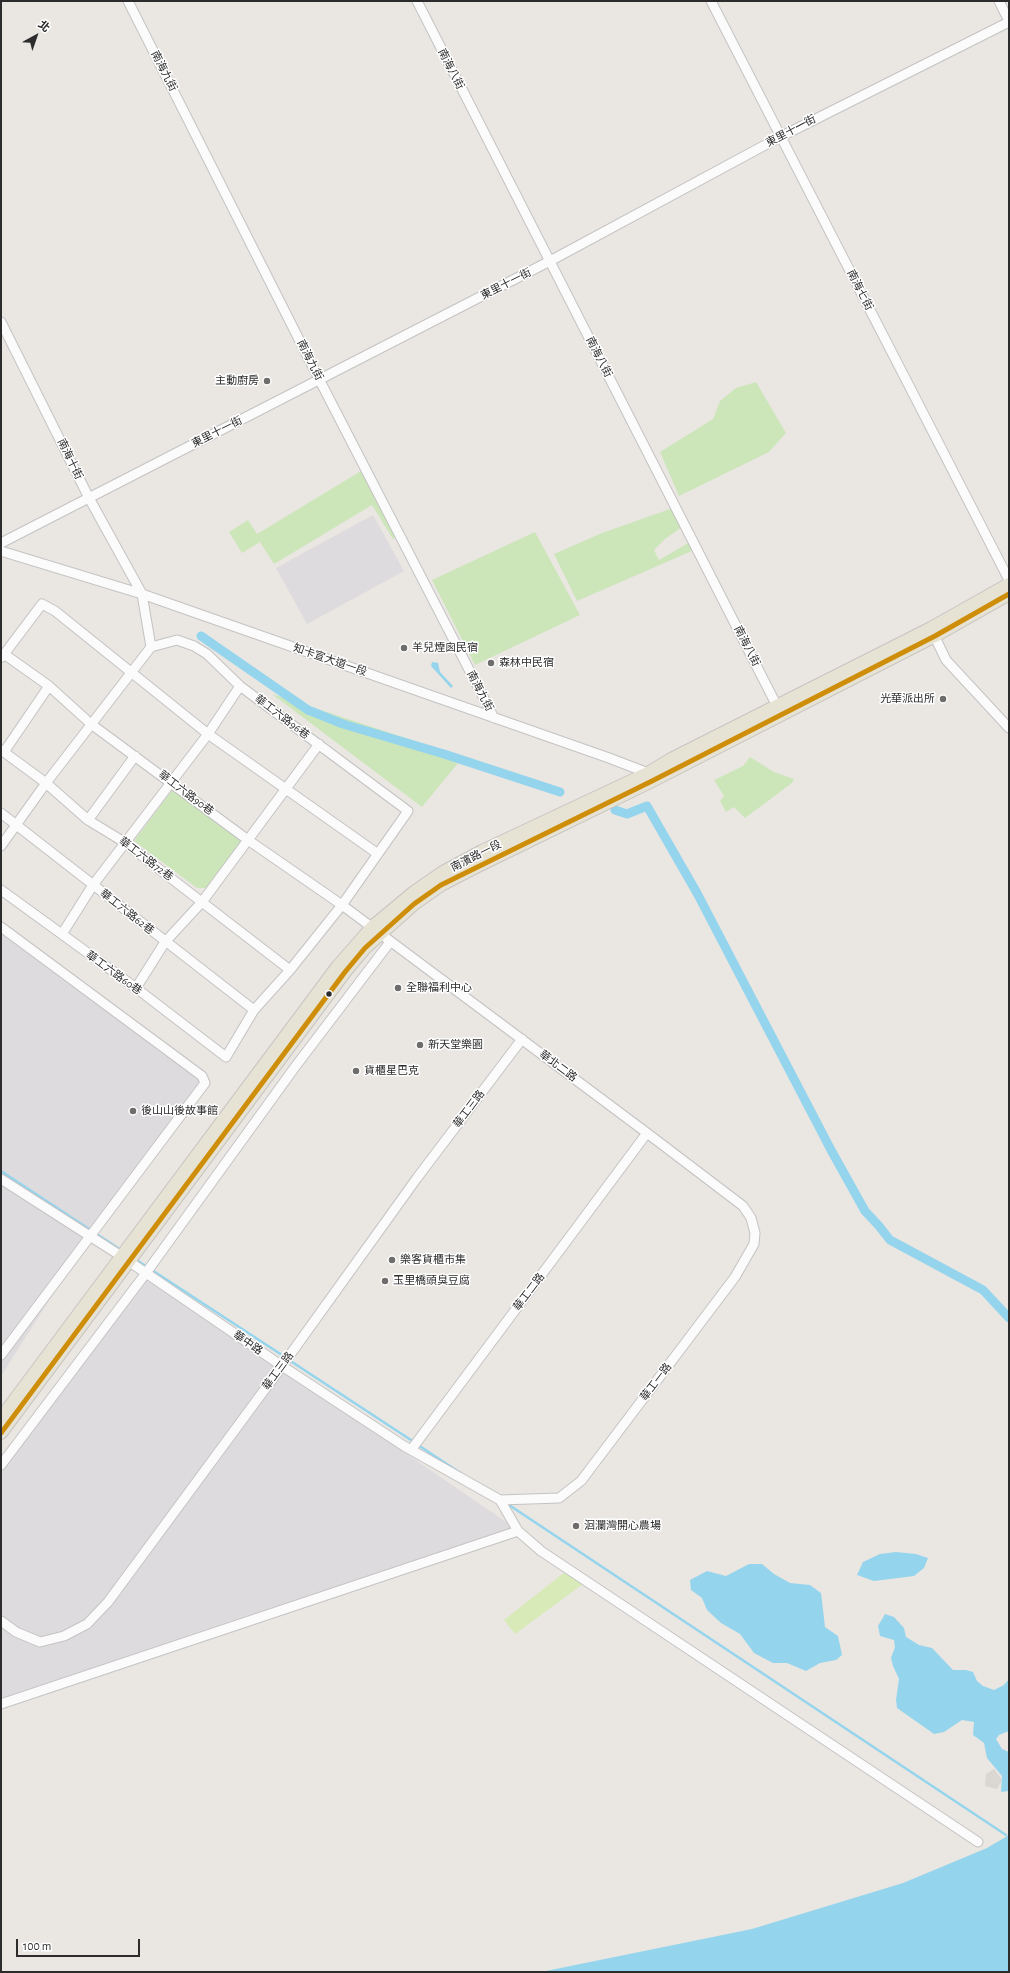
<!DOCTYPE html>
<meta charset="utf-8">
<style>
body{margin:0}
#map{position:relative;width:1010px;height:1973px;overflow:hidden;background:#eae6e2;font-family:"Alegreya Sans","Noto Sans TC",sans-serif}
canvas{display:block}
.frame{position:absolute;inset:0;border:2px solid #2c2c2c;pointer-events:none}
.north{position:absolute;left:16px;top:16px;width:40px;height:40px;-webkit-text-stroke:3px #fff;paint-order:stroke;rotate:40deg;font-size:11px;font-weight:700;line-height:16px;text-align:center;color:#2c2c2c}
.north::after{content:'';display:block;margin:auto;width:14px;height:18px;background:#2c2c2c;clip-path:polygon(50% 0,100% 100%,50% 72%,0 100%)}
.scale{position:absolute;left:16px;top:1939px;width:124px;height:18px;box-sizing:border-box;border:2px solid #2c2c2c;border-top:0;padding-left:5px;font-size:12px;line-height:14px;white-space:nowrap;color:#2c2c2c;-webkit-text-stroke:3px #fff;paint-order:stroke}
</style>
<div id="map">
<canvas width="1010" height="1973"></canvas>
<div class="frame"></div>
<div class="north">北</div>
<div class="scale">100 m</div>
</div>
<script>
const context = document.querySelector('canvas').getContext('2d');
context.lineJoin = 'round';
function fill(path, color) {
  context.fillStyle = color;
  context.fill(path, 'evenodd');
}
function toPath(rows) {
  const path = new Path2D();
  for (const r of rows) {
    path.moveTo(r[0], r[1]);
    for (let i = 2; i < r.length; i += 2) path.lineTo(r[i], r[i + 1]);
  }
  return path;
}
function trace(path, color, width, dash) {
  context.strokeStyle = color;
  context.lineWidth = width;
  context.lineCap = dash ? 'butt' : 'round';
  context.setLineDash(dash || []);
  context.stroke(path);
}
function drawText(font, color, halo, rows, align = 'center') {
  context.font = font + ' "Alegreya Sans","Noto Sans TC",sans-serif';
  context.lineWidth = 3;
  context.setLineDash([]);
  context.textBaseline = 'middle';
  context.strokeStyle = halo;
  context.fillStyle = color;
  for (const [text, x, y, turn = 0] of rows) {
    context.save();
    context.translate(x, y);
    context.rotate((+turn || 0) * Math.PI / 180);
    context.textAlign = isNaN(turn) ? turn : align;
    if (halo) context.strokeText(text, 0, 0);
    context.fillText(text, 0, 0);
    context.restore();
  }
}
fill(toPath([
 [373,515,404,571,307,624,276,568],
 [1,927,205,1083,90,1236,1,1376],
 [145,1275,512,1526,510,1530,240,1618,1,1699,1,1468]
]), '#dedbde');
fill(toPath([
 [756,382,786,433,769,452,679,496,660,452,713,419,720,401,736,388],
 [361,471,400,536,393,539,372,505,274,564,260,542,242,553,229,532,248,520,257,534],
 [673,508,682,527,665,539,654,550,659,560,690,542,694,550,577,601,554,554,602,533],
 [535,532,580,615,475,665,432,580],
 [272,694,463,757,422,807],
 [750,757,774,772,794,779,792,783,745,818,734,807,726,812,720,801,724,796,714,780,743,766],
 [173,789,243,839,206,888,197,888,134,841]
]), '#cce6ba');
fill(toPath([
 [565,1572,583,1584,515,1634,504,1620]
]), '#d7eab8');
fill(toPath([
 [994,1769,1002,1780,997,1789,985,1786,986,1774]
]), '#dad7d2');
fill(toPath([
 [432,662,438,663,440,672,453,686,451,688,431,666],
 [896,1552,916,1554,928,1558,924,1568,914,1576,874,1581,857,1575,863,1562,880,1554],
 [749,1564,762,1564,774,1574,790,1583,810,1585,821,1593,825,1627,838,1636,842,1655,836,1660,820,1663,806,1671,787,1663,773,1663,754,1653,740,1634,721,1623,707,1610,702,1598,691,1590,690,1580,707,1571,726,1576],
 [885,1614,894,1617,904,1628,906,1637,919,1645,932,1648,953,1670,966,1670,973,1672,977,1681,983,1686,994,1690,1004,1685,1009,1679,1009,1731,999,1735,996,1739,1002,1749,1009,1752,1009,1791,1001,1792,1002,1776,987,1758,984,1743,973,1735,974,1722,962,1720,944,1732,934,1734,897,1708,896,1700,899,1679,893,1666,891,1658,895,1647,894,1640,880,1636,878,1626],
 [1009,1835,1009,1972,541,1972,752,1929,903,1883,987,1848]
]), '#94d5ed');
trace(toPath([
 [1,1171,121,1250],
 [135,1259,285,1357],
 [289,1360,414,1442],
 [418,1445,462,1474],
 [506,1503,1006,1835]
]), '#94d5ed', 2.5);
trace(toPath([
 [201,636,308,710,343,724,444,754,560,792],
 [615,810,627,814,647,806,697,893,831,1150,865,1211,879,1226,890,1240,983,1290,1009,1318]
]), '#94d5ed', 9);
const minor = toPath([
 [128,1,319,379,494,718],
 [417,1,779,710],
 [711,1,1009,580],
 [999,1,1009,21],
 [1,322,89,498,142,594,151,647,46,783,1,846],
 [1,543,550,261,780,137,1009,22],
 [1,551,142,594,609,758,648,773,650,777],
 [932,631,946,660,1009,728],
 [4,654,49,686,91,724,248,840,342,905,647,1133,743,1206,751,1218,755,1233,754,1244,735,1277,581,1481,559,1498,500,1500],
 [2,657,42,604,55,611,208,734,378,854],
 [1,750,46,783,88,820,124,842,290,970],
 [4,752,49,686],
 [1,813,254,1010],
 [88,820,135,756],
 [1,890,136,988,226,1057,254,1010,290,970,342,905,408,811,240,686,207,654,194,646,177,640,151,647],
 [1,927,202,1076,205,1083,1,1355],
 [62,934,93,885,208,734,240,686],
 [136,988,165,942,202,902,319,744],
 [1,1179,121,1256,282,1366,404,1446,500,1500,518,1531,541,1551,978,1842],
 [411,1450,647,1133],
 [1,1465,146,1273,295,1067,390,942],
 [1,1621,16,1632,40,1642,64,1636,87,1624,108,1602,282,1366,417,1178,522,1039],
 [1,1704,518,1531]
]);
const major = toPath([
 [1,1418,337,967,372,927,414,892,443,872,482,851,648,773,673,758,931,628,1009,584],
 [1,1433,345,972,365,948,414,904,441,885,476,867,652,781,935,636,1009,594]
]);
trace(minor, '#c4c3c3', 11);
trace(major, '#c6c4c2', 14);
trace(minor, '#fcfbfb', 9);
trace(major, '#e7e3d4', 12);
trace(toPath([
 [1,1433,345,972,365,948,414,904,441,885,652,781,935,636,1009,594]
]), '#ce8e09', 5);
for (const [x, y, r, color] of [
 [267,381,4,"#6e6d6c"],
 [404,648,4,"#6e6d6c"],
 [491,663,4,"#6e6d6c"],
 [943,699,4,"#6e6d6c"],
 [398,988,4,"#6e6d6c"],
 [329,994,3.5,"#2c2c2c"],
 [420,1045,4,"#6e6d6c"],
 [356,1071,4,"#6e6d6c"],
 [133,1111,4,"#6e6d6c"],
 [392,1260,4,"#6e6d6c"],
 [385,1281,4,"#6e6d6c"],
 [576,1526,4,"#6e6d6c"]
]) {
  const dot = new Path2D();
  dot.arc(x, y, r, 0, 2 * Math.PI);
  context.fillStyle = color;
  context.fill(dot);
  trace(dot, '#fff', 1.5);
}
drawText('11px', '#2c2c2c', '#fff', [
 ["南海八街",451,69,63],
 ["南海九街",164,71,63],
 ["東里十一街",791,131,-28],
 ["東里十一街",506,284,-27],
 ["南海七街",860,290,63],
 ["南海八街",599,357,63],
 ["南海九街",310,360,63],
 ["東里十一街",217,432,-27],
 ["南海十街",70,459,64],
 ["南海八街",747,646,63],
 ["知卡宣大道一段",330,660,19],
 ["南海九街",480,691,62],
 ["華工六路96巷",282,717,37],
 ["華工六路90巷",186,793,37],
 ["南濱路一段",476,856,-27],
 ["華工六路72巷",146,859,37],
 ["華工六路62巷",127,912,38],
 ["華工六路60巷",114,973,36],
 ["華北二路",558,1066,37],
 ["華工三路",469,1109,-53],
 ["華工二路",529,1292,-53],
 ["華中路",248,1343,35],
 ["華工三路",278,1371,-54],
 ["華工一路",656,1382,-53]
]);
drawText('11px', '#2c2c2c', '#fff', [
 ["主動廚房",259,381,"right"],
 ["羊兒煙囪民宿",412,648],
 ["森林中民宿",499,663],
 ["光華派出所",935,699,"right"],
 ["全聯福利中心",406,988],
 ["新天堂樂園",428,1045],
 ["貨櫃星巴克",364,1071],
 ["後山山後故事館",141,1111],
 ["樂客貨櫃市集",400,1260],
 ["玉里橋頭臭豆腐",393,1281],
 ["洄瀾灣開心農場",584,1526]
], 'left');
</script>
